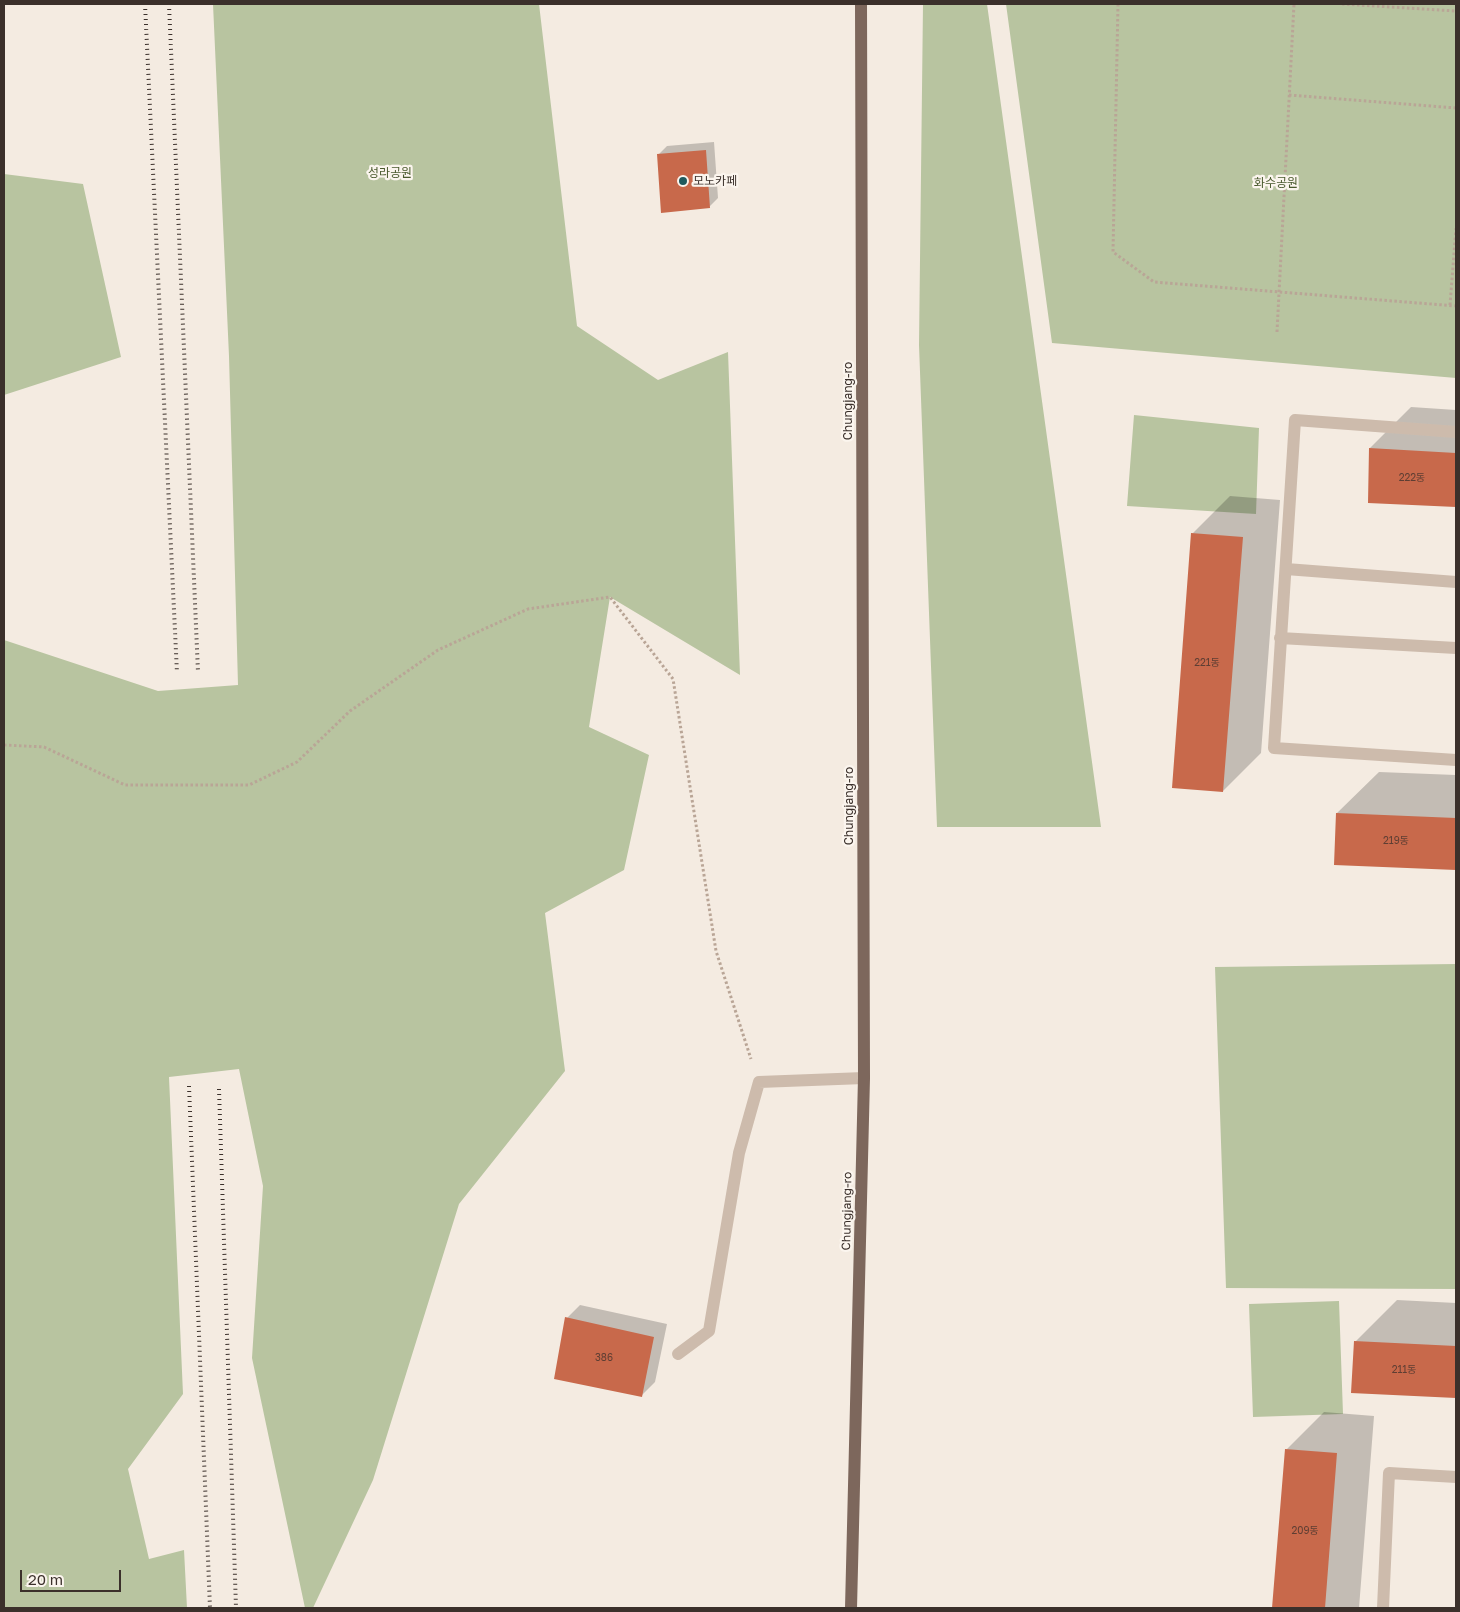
<!DOCTYPE html>
<meta charset="utf-8">
<style>
body{margin:0}
#map{position:relative;width:1460px;height:1612px;overflow:hidden;background:#f4ebe1;font-family:"Golos Text",sans-serif}
canvas{display:block}
.frame{position:absolute;inset:0;border:5px solid #3b302b;pointer-events:none}
.scale{position:absolute;left:20px;top:1570px;width:101px;height:22px;box-sizing:border-box;border:2px solid #3b302b;border-top:0;padding-left:6px;font-size:15px;line-height:18px;white-space:nowrap;color:#3b302b;-webkit-text-stroke:4px #fbf5ee;paint-order:stroke}
</style>
<div id="map">
<canvas width="1460" height="1612"></canvas>
<div class="frame"></div>
<div class="scale">20 m</div>
</div>
<script>
const context = document.querySelector('canvas').getContext('2d');
context.lineJoin = 'round';
function fill(path, color) {
  context.fillStyle = color;
  context.fill(path, 'evenodd');
}
function toPath(rows) {
  const path = new Path2D();
  for (const r of rows) {
    path.moveTo(r[0], r[1]);
    for (let i = 2; i < r.length; i += 2) path.lineTo(r[i], r[i + 1]);
  }
  return path;
}
function trace(path, color, width, dash) {
  context.strokeStyle = color;
  context.lineWidth = width;
  context.lineCap = dash ? 'butt' : 'round';
  context.setLineDash(dash || []);
  context.stroke(path);
}
function drawText(font, color, halo, rows, align = 'center') {
  context.font = font + ' "Golos Text","Noto Sans KR",sans-serif';
  context.lineWidth = 4.5;
  context.setLineDash([]);
  context.textBaseline = 'middle';
  context.strokeStyle = halo;
  context.fillStyle = color;
  for (const [text, x, y, turn = 0] of rows) {
    context.save();
    context.translate(x, y);
    context.rotate((+turn || 0) * Math.PI / 180);
    context.textAlign = isNaN(turn) ? turn : align;
    if (halo) context.strokeText(text, 0, 0);
    context.fillText(text, 0, 0);
    context.restore();
  }
}
fill(toPath([
 [213,4,539,4,577,326,658,380,728,352,740,675,610,597,589,727,649,755,624,870,545,913,565,1071,459,1204,373,1480,313,1608,305,1608,252,1358,263,1186,239,1069,169,1077,183,1394,128,1469,149,1559,184,1550,187,1608,4,1608,4,640,158,691,238,685,229,356],
 [923,4,987,4,1101,827,937,827,919,345],
 [1006,4,1456,4,1456,378,1052,343],
 [4,174,83,184,121,357,4,395],
 [1134,415,1259,428,1256,514,1127,506],
 [1456,964,1456,1289,1226,1288,1215,967],
 [1339,1301,1343,1414,1253,1417,1249,1304]
]), '#b8c4a0');
fill(toPath([
 [714,142,718,198,709,207,658,155,667,146],
 [1411,407,1456,410,1456,506,1369,502,1370,448],
 [1230,496,1280,500,1261,753,1223,791,1192,534],
 [1379,772,1456,775,1456,869,1335,863,1337,813],
 [1397,1300,1456,1303,1456,1397,1353,1392,1355,1342],
 [580,1305,667,1324,655,1382,642,1395,567,1318],
 [1324,1412,1374,1416,1359,1608,1274,1608,1286,1450]
]), '#0003');
fill(toPath([
 [706,150,710,208,661,213,657,154],
 [1369,448,1456,453,1456,507,1368,503],
 [1191,533,1243,537,1223,792,1172,788],
 [1336,813,1456,818,1456,870,1334,865],
 [565,1317,654,1337,642,1397,554,1379],
 [1354,1341,1456,1346,1456,1398,1351,1393],
 [1285,1449,1337,1453,1325,1608,1272,1608]
]), '#c8694b');
trace(toPath([
 [1118,4,1113,252,1154,282,1456,306],
 [1342,4,1456,11],
 [1289,95,1456,108],
 [1450,305,1456,228],
 [1277,332,1294,4],
 [4,745,44,747,125,785,249,785,297,762,350,711,438,650,528,609,610,597,673,679,716,951,751,1059]
]), '#b9a596', 3, [2.5, 2.5]);
trace(toPath([
 [1456,432,1295,420,1274,748,1456,760],
 [1286,569,1456,582],
 [1280,638,1456,648],
 [1383,1608,1389,1473,1456,1477]
]), '#cdbbac', 12);
trace(toPath([
 [678,1354,709,1331,739,1153,759,1082,864,1078]
]), '#cdbbac', 12);
trace(toPath([
 [851,1608,864,1078,861,4]
]), '#7d675c', 12);
trace(toPath([
 [145,4,177,673],
 [169,4,198,672],
 [189,1086,210,1608],
 [219,1089,236,1608]
]), '#3b302b', 4, [1, 4]);
for (const [x, y, r, color] of [
 [683,181,5,"#1f5a5e"]
]) {
  const dot = new Path2D();
  dot.arc(x, y, r, 0, 2 * Math.PI);
  context.fillStyle = color;
  context.fill(dot);
  trace(dot, '#fbf5ee', 2);
}
drawText('10px', '#5e3e33', null, [
 ["222동",1412,478],
 ["221동",1207,663],
 ["219동",1396,841],
 ["386",604,1358],
 ["211동",1404,1370],
 ["209동",1305,1531]
]);
drawText('12px', '#4a5a2e', '#fbf5ee', [
 ["성라공원",390,173],
 ["화수공원",1276,183]
]);
drawText('12px', '#3b302b', '#fbf5ee', [
 ["모노카페",693,181]
], 'left');
drawText('12px', '#3b302b', '#fbf5ee', [
 ["Chungjang-ro",848,401,-90],
 ["Chungjang-ro",849,806,-90],
 ["Chungjang-ro",847,1211,-89]
]);
</script>
